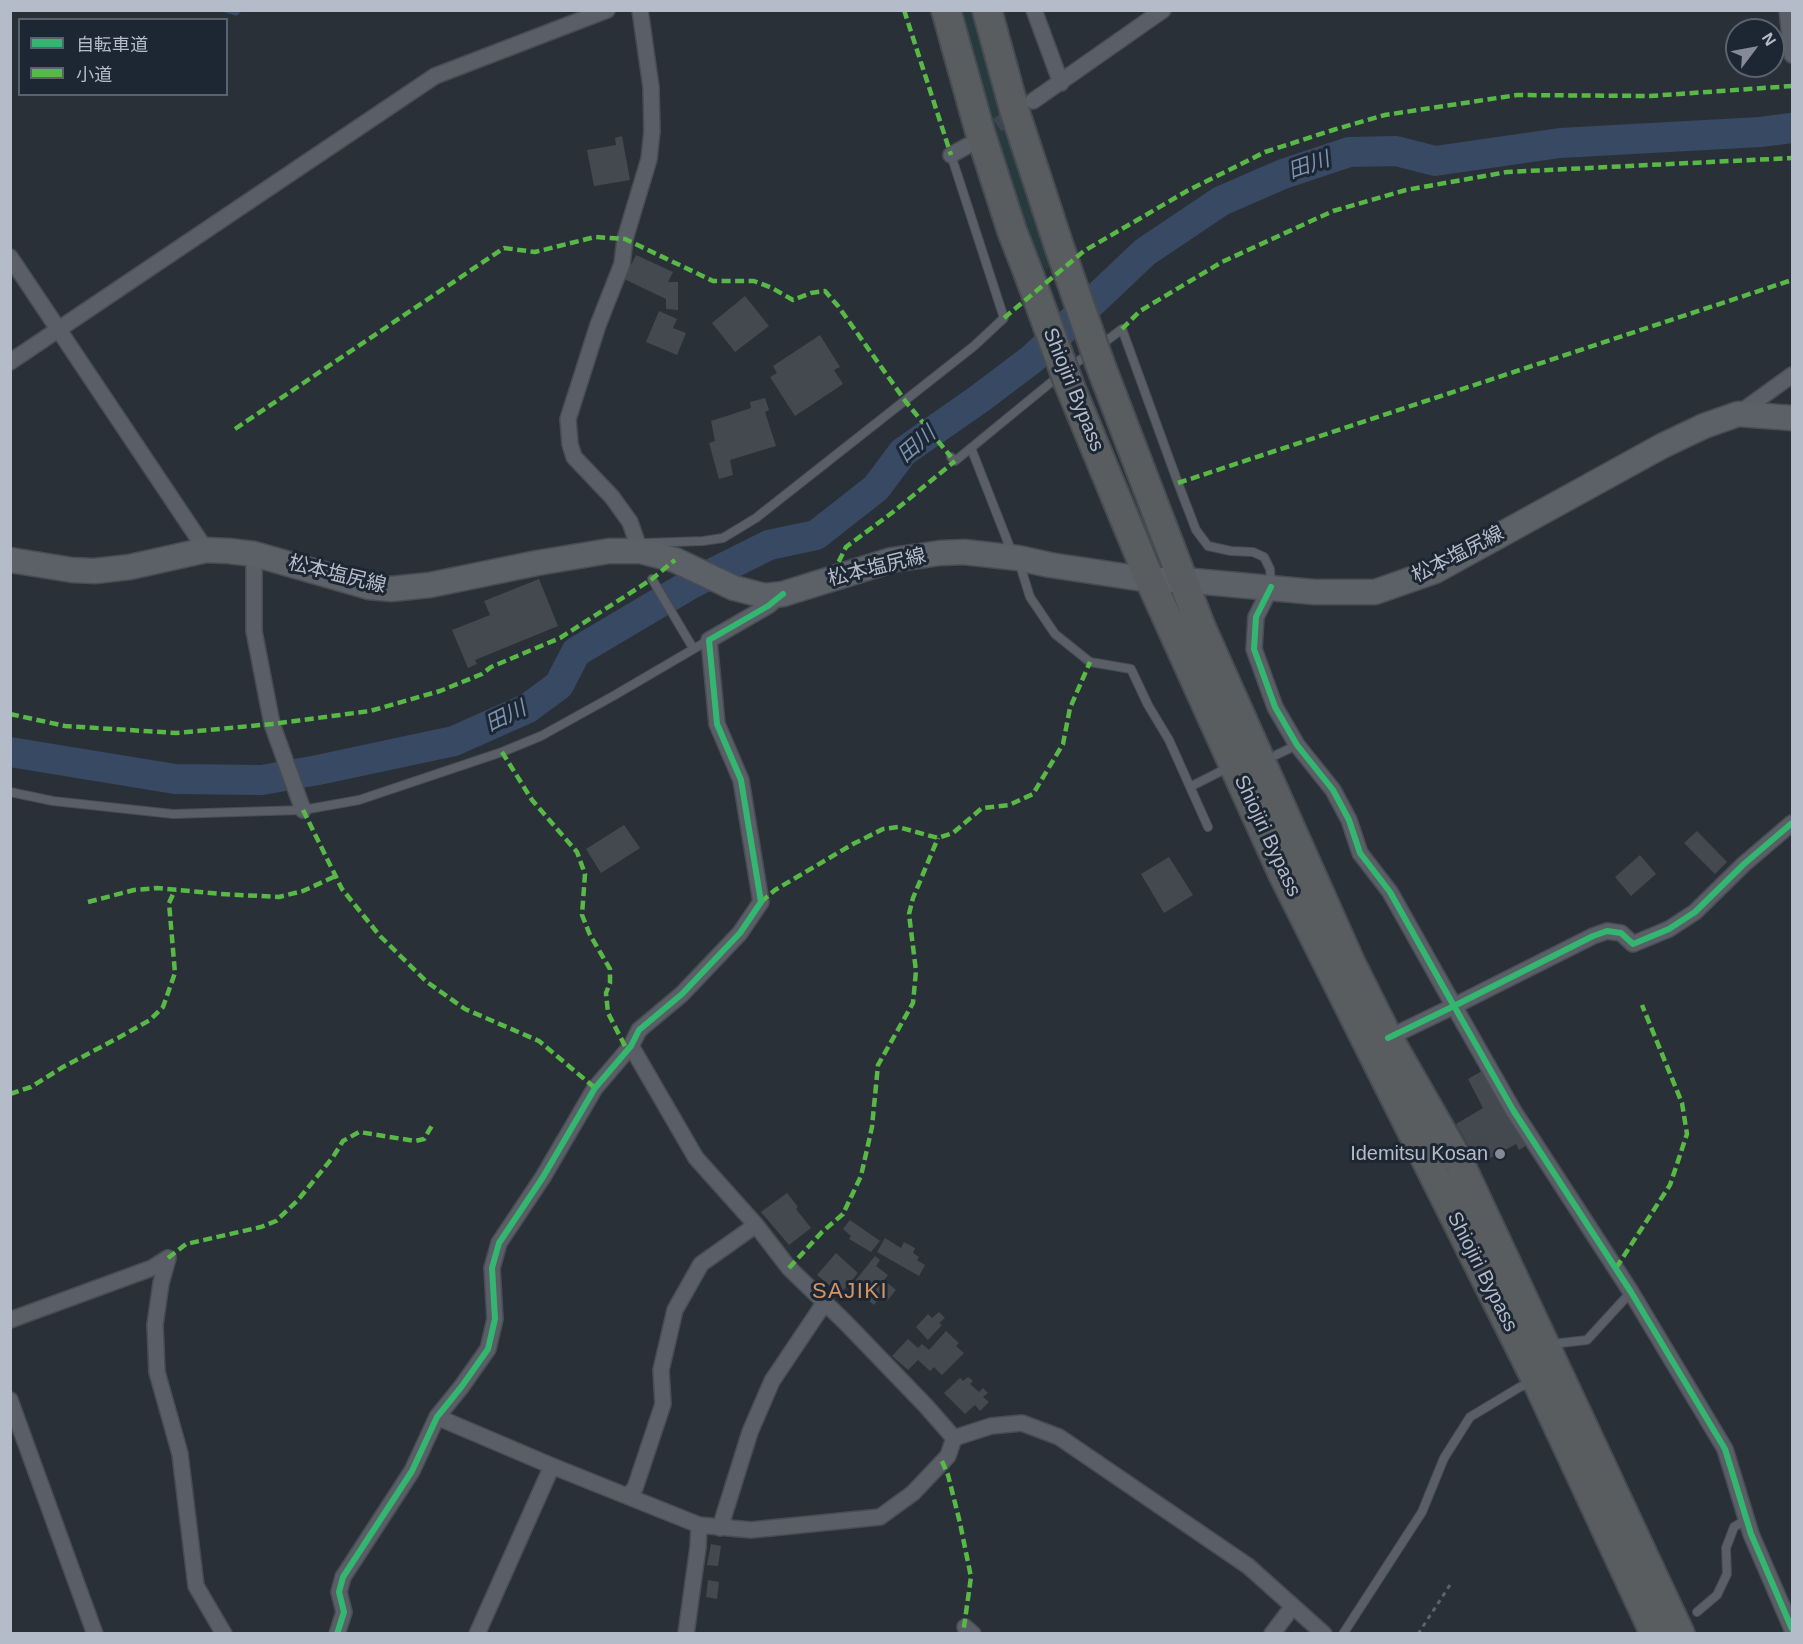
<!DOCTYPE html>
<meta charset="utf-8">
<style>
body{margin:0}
#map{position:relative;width:1803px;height:1644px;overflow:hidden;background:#2a3038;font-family:Helvetica,"Noto Sans JP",sans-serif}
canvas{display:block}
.frame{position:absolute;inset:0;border:12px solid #b4bcc9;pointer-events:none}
.legend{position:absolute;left:18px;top:18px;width:210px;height:78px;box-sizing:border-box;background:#1d2633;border:2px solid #59626f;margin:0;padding:8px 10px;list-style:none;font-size:18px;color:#b4bcc9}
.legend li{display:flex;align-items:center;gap:12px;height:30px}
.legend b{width:30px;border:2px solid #59626f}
.north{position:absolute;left:1725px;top:18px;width:60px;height:60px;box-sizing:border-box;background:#1d2633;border:2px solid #59626f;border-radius:50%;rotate:58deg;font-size:16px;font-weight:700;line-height:24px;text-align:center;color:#b4bcc9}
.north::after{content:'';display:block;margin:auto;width:21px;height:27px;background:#848b96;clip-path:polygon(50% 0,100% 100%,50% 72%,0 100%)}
</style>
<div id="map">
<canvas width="1803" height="1644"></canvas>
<div class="frame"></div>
<ul class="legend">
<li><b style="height:8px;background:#33b770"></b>自転車道</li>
<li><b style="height:8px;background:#58b947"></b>小道</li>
</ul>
<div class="north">N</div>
</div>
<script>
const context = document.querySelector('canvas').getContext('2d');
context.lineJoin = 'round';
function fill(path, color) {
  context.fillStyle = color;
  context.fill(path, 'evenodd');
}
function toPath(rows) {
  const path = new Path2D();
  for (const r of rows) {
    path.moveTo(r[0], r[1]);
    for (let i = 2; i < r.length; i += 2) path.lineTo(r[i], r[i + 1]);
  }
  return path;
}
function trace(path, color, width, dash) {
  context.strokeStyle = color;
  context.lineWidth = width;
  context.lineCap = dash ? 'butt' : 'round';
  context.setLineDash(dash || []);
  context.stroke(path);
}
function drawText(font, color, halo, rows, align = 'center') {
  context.font = font + ' Helvetica,"Noto Sans JP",sans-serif';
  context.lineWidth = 6;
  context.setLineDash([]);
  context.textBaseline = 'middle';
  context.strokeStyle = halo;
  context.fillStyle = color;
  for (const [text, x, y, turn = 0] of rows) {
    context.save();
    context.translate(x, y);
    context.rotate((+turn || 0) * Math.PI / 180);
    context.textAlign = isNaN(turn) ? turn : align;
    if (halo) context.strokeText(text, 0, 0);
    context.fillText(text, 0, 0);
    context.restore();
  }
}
fill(toPath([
 [956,11,975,11,1050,267,1046,270,1023,228]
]), '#273a3e');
trace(toPath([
 [226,10,236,13,239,10]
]), '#384963', 5);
trace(toPath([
 [10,752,175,779,262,780,318,770,454,741,528,708,559,685,576,652,691,584,769,545,816,535,876,488,903,452,979,399,1032,359,1145,252,1221,201,1283,174,1349,152,1396,151,1435,161,1560,143,1760,132,1792,128]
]), '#384963', 30);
fill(toPath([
 [622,136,630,180,594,186,587,150,616,145,615,138],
 [636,255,673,272,668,282,678,282,678,310,666,309,666,299,624,279],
 [745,296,769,326,735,352,712,323],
 [659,311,677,319,673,328,686,333,677,355,646,342],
 [820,335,840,367,834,370,843,384,795,416,770,377,777,373,773,366],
 [765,398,769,410,765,412,776,446,730,460,733,475,719,479,709,443,715,441,711,421,751,408,750,402],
 [539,579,558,626,475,660,477,664,468,668,452,630,490,615,484,601],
 [624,825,640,848,601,873,586,849],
 [1697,831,1727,862,1715,874,1684,843],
 [1640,855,1656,874,1631,896,1615,877],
 [1169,857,1193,895,1164,913,1141,874],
 [1487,1068,1527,1145,1519,1150,1516,1144,1485,1161,1479,1149,1469,1147,1456,1124,1483,1108,1468,1079],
 [787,1193,798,1207,796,1209,811,1228,789,1245,761,1212],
 [850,1220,880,1241,871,1252,849,1239,851,1236,843,1229],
 [885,1238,901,1248,904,1242,915,1248,913,1253,919,1257,917,1260,925,1265,919,1276,877,1252],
 [836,1253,858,1273,840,1294,817,1275],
 [875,1256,880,1260,876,1266,888,1275,884,1280,896,1290,887,1301,882,1295,874,1305,851,1286],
 [939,1312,945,1318,939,1323,942,1325,928,1340,916,1327,928,1314,932,1318],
 [946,1331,959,1343,956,1346,964,1353,942,1375,934,1367,930,1371,918,1360,908,1370,892,1356,908,1339,918,1348,922,1344,929,1350],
 [968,1377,973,1381,970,1384,979,1392,983,1388,988,1393,983,1397,989,1402,980,1411,975,1405,965,1414,944,1393,960,1378,963,1381],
 [711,1544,721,1546,718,1566,707,1565],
 [708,1580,719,1582,717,1599,706,1597]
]), '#444950');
trace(toPath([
 [978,138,1018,111]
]), '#3f454e', 15, [15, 8]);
const lane = toPath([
 [1101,345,1122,329,1178,483,1196,530,1208,546,1231,551,1253,552,1264,557,1270,569,1271,585],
 [1069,368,1091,352],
 [971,448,1009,545,1008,553],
 [951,457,955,461,1060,375],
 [646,543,703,541,723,538,756,518,974,346,1004,318,951,155],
 [1019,562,1030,597,1055,634,1090,662,1131,669,1148,705,1169,740,1208,827],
 [652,579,693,648],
 [1276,755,1297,745],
 [1190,787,1229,767],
 [10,792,53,801,173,814,303,810,359,800,502,752,541,736,615,695,709,640],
 [1552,1344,1587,1340,1631,1292],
 [1697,1612,1717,1595,1727,1574,1726,1548,1734,1527,1747,1519],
 [1343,1634,1422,1512,1444,1458,1470,1417,1520,1387,1533,1383]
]);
const street = toPath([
 [640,10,651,87,652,131,649,159,625,239,622,264,598,325,568,419,570,444,574,457,612,497,630,522,640,551],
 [1034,10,1061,83],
 [1787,10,1792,55],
 [1033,101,1163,10],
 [951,155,967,146],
 [10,257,206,550],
 [10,362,435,76,607,10],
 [1738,414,1792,375],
 [254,554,254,631,272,724,303,810],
 [1271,587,1256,617,1254,649,1275,707,1297,745,1333,790,1349,820,1360,853,1390,892,1454,1006,1593,936,1607,931,1621,933,1633,944,1669,929,1695,912,1744,864,1792,823],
 [1388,1038,1454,1006,1513,1110,1631,1292,1725,1449,1751,1534,1792,1629],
 [631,1046,696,1158,756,1225,789,1268,845,1322,926,1406,954,1438],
 [168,1258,161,1283,155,1325,157,1372,180,1454,196,1586,224,1634],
 [10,1320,152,1268,168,1258],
 [10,1400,95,1634],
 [437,1417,552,1466,699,1525,751,1530,880,1517,913,1493,948,1456,954,1438],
 [954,1438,991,1426,1022,1423,1059,1437,1248,1566,1324,1634],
 [628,1496,635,1488,663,1404,661,1370,675,1310,701,1264,756,1225],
 [720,1528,750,1432,772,1381,825,1302],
 [965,1627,973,1634],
 [337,1634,344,1612,339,1592,343,1577,412,1471,437,1417,462,1386,488,1349,495,1319,492,1268,499,1243,543,1177,595,1088,631,1046,639,1030,682,994,740,933,761,902,741,780,717,724,709,640,768,606,780,596],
 [477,1634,552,1466],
 [686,1634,698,1547,699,1525],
 [1272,1634,1293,1606]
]);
const primary = toPath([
 [10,560,72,570,95,571,130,567,206,550,229,551,254,554,369,587,391,589,430,585,537,563,609,551,640,551,675,560,734,588,765,596,783,594,892,560,940,553,964,552,1018,558,1050,565,1150,580,1183,580,1314,592,1375,592,1435,571,1662,446,1704,426,1738,414,1792,418]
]);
const highway = toPath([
 [946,10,980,132,1012,231,1028,272],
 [987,10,1015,112,1059,246],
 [1100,364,1200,625,1351,964,1388,1038,1460,1164,1680,1634],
 [1069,384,1150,580,1282,872,1537,1381,1655,1634]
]);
trace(lane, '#484c53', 10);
trace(street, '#484c53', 18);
trace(primary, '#484c55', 27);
trace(highway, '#474c53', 32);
trace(toPath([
 [1418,1634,1450,1585]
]), '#5d636a', 3, [4.5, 4.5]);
trace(lane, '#5a5e66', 8);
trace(street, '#5a5e66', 15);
trace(primary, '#5c6168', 24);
trace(highway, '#5a5d60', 28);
const highwayBridge = toPath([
 [1059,246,1100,364],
 [1028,272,1069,384]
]);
trace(highwayBridge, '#474c53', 32, []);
trace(highwayBridge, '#5a5d60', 28);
trace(toPath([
 [904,10,951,155],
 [1004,318,1084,251,1187,191,1265,152,1333,130,1385,115,1517,95,1650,96,1792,86],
 [1122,329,1140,311,1222,262,1333,211,1406,190,1507,172,1792,158],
 [235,429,504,248,535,252,595,237,625,239,713,281,754,281,772,288,793,300,811,293,825,291,838,306,906,402,951,457],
 [1178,483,1792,280],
 [839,575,838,563,846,547,893,512,955,461],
 [10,714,65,726,176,733,272,724,370,711,440,691,482,674,491,667,560,638,652,579,675,560],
 [502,752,532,800,577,852,585,874,582,915,590,935,610,969,610,983,606,993,608,1013,627,1050],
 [303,810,342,889,380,936,427,982,465,1009,539,1041,595,1088],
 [88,902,134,890,157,888,221,894,279,897,303,891,336,876],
 [761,902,775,890,853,844,883,829,898,827,938,838,953,833,982,808,1009,805,1033,794,1063,744,1070,708,1090,662],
 [10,1094,31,1087,63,1067,118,1038,150,1020,163,1007,175,973,169,903,175,890],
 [168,1258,186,1244,261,1227,276,1221,298,1200,333,1157,343,1141,359,1132,415,1141,424,1139,433,1124],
 [789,1268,822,1232,843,1214,861,1176,872,1127,878,1065,913,1003,916,971,909,914,913,898,938,838],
 [1616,1268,1670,1185,1687,1134,1682,1103,1642,1005],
 [942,1461,948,1475,960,1523,971,1577,963,1634]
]), '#58b947', 4.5, [9, 4.5]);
trace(toPath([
 [1271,587,1256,617,1254,649,1275,707,1297,745,1333,790,1349,820,1360,853,1390,892,1454,1006,1593,936,1607,931,1621,933,1633,944,1669,929,1695,912,1744,864,1792,823],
 [1388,1038,1454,1006,1513,1110,1631,1292,1725,1449,1751,1534,1792,1629],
 [337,1634,344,1612,339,1592,343,1577,412,1471,437,1417,462,1386,488,1349,495,1319,492,1268,499,1243,543,1177,595,1088,631,1046,639,1030,682,994,740,933,761,902,741,780,717,724,709,640,768,606,783,594]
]), '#33b770', 6);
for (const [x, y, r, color] of [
 [1500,1154,6,"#848b96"]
]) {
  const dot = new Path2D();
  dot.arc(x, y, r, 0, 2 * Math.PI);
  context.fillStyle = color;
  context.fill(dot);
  trace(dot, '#1d2633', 2);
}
drawText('20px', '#b4bcc9', '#1d2633', [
 ["Shiojiri Bypass",1073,390,68],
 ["松本塩尻線",1458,555,-27],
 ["松本塩尻線",877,568,-14],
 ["松本塩尻線",337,575,14],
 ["Shiojiri Bypass",1267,836,65],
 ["Shiojiri Bypass",1482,1272,63]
]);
drawText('20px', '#b4bcc9', '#1d2633', [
 ["Idemitsu Kosan",1488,1154]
], 'right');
drawText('italic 21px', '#7c92b1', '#1d2633', [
 ["田川",1309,166,-19],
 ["田川",917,445,-41],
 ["田川",506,717,-26]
]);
context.letterSpacing = '1.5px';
drawText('22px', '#d59563', '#1d2633', [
 ["SAJIKI",850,1292]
]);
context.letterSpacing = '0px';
</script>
